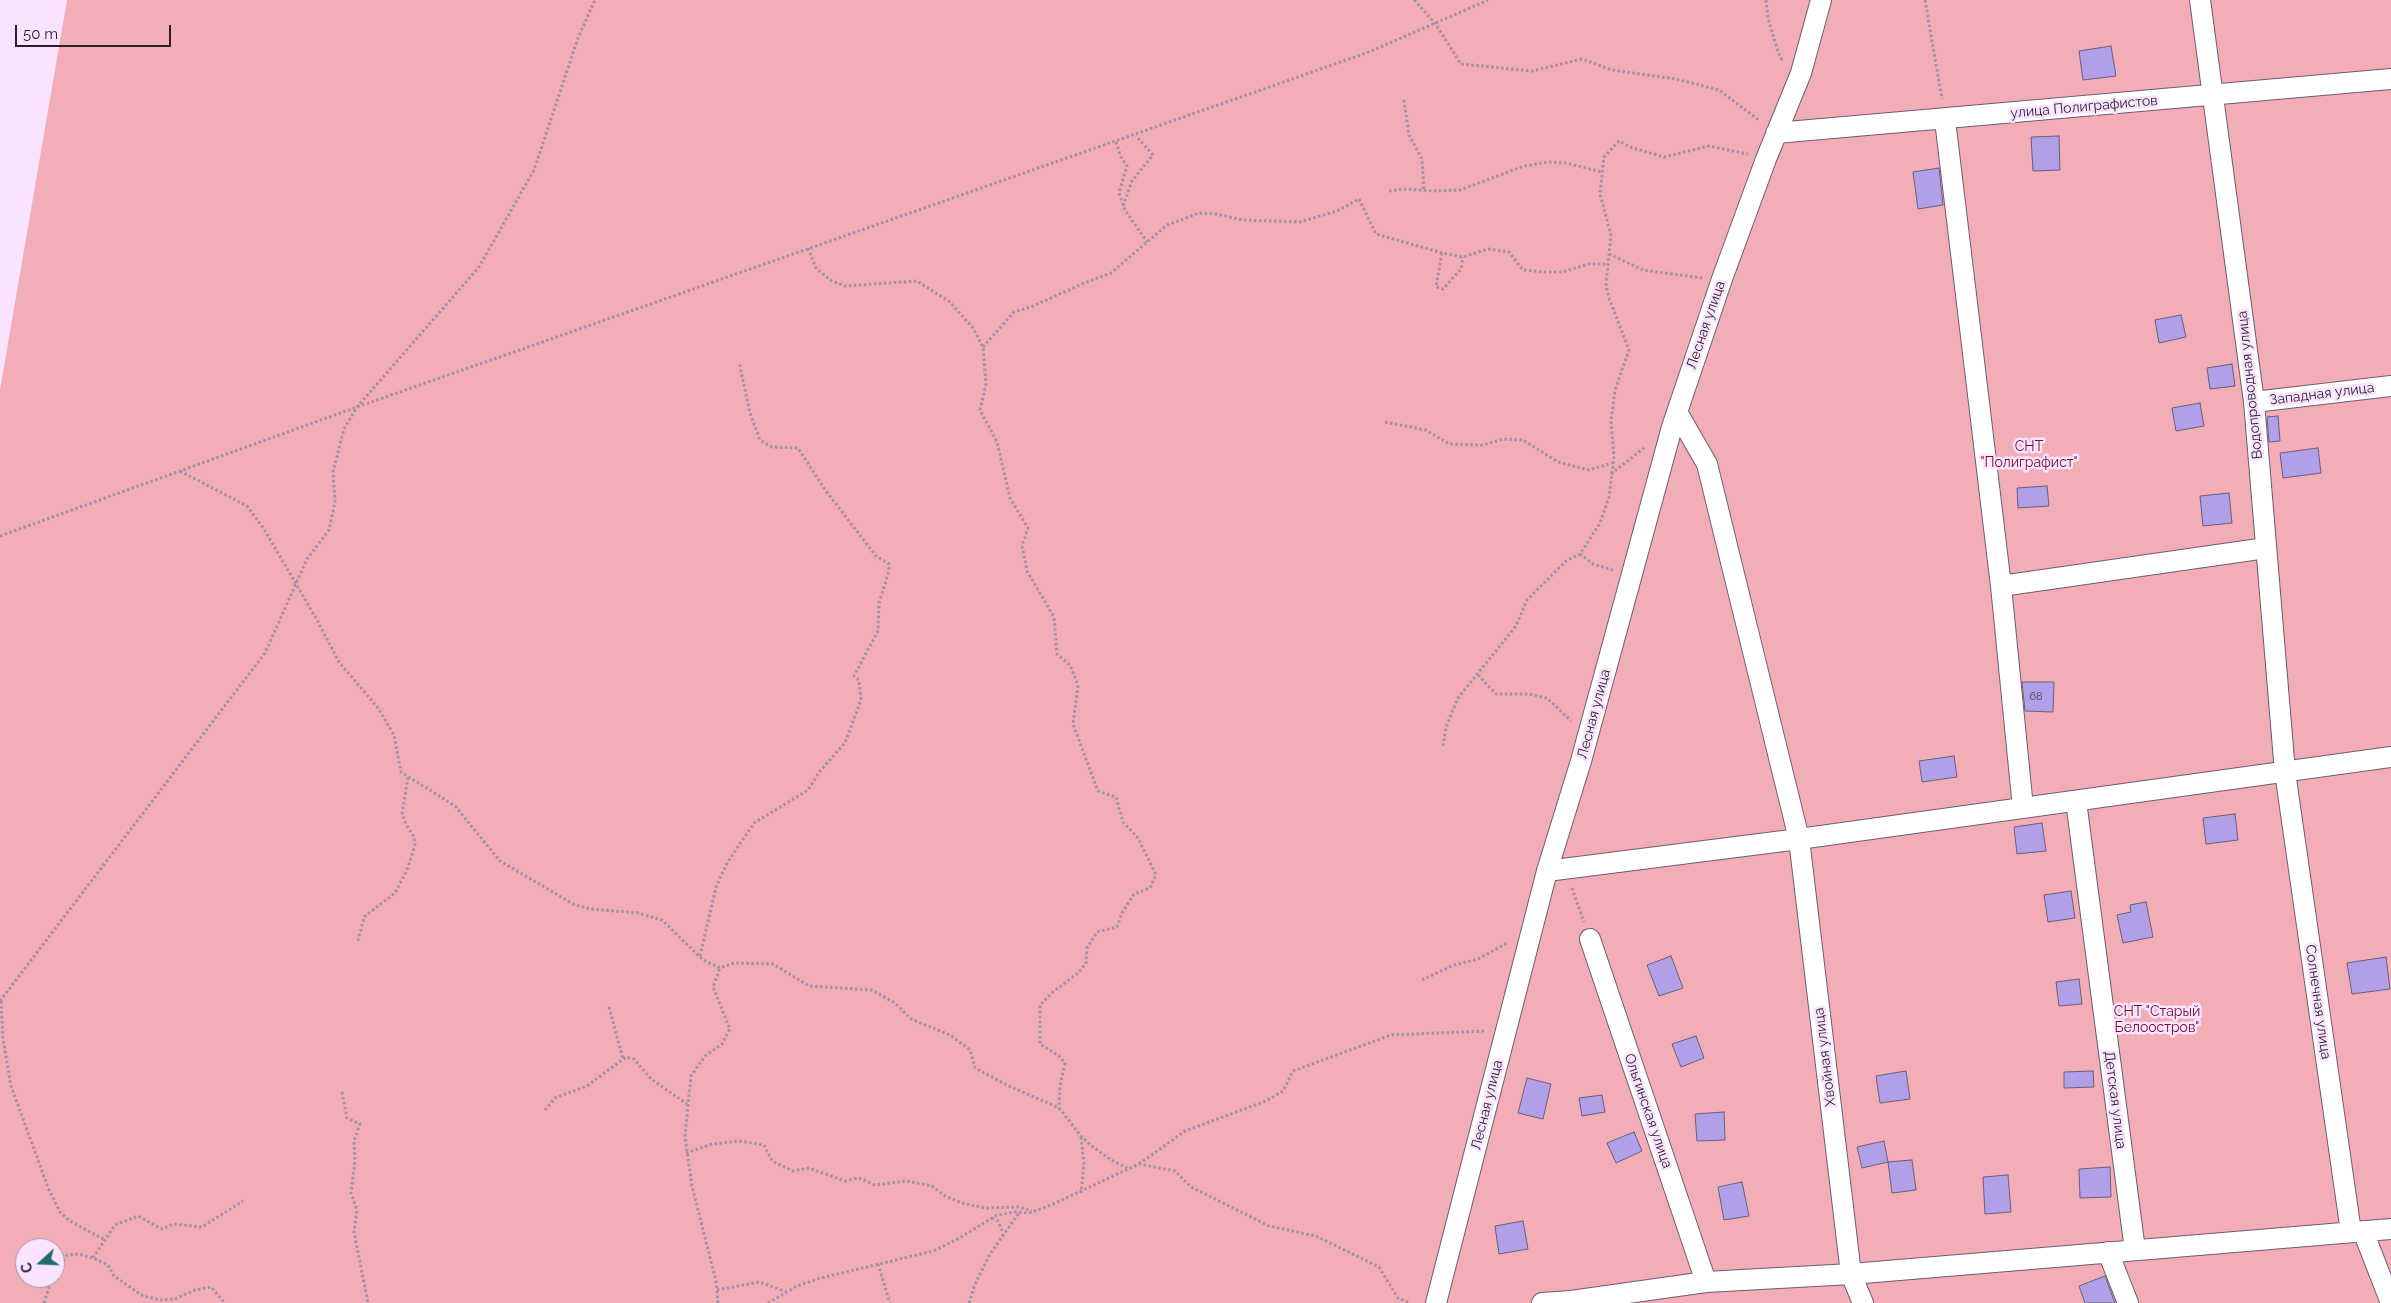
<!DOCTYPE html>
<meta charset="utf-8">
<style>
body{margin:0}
#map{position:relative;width:2391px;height:1303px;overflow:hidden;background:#f9e3fe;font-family:Raleway,sans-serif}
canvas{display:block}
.north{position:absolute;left:15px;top:1238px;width:50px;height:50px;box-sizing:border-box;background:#f9e3fe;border:1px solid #a595a9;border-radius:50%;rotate:250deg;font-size:14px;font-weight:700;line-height:20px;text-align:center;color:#271f29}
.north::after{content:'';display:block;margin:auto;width:18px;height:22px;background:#206c6d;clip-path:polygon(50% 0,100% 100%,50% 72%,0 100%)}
.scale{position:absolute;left:15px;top:25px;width:156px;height:22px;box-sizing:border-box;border:2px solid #271f29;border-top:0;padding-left:6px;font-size:15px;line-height:18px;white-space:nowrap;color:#271f29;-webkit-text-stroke:4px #f9e3fe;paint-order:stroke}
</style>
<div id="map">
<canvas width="2391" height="1303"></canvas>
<div class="north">С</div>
<div class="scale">50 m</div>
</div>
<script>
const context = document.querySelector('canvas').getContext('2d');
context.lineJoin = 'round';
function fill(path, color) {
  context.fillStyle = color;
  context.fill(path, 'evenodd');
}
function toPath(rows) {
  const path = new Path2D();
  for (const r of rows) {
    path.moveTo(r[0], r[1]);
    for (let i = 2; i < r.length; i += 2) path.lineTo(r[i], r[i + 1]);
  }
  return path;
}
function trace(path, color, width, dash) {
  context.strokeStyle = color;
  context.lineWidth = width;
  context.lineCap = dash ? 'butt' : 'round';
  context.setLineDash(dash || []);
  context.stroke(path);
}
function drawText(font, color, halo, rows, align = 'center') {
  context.font = font + ' Raleway,sans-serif';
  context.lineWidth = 5;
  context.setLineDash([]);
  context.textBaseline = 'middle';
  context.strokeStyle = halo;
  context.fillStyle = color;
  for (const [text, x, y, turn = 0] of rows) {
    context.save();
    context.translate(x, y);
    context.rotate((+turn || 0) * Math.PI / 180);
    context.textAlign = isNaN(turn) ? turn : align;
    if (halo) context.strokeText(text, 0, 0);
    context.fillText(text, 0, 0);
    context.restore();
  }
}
fill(toPath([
 [67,0,2391,0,2391,1303,0,1303,0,390],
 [25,1248,55,1248,55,1278,25,1278]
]), '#f3adb7');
const building = toPath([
 [2111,46,2116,76,2083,80,2079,51,2111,46],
 [2059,136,2060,170,2033,171,2031,137,2059,136],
 [1939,168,1943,205,1918,209,1913,172,1939,168],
 [2181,315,2186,337,2159,343,2155,320,2181,315],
 [2232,364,2235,386,2210,389,2207,368,2232,364],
 [2200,403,2204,426,2176,431,2172,408,2200,403],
 [2278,416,2280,441,2269,442,2267,417,2278,416],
 [2318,448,2321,473,2283,478,2280,453,2318,448],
 [2047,486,2049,506,2018,508,2017,488,2047,486],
 [2229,493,2232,523,2203,526,2200,496,2229,493],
 [2022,682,2054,682,2053,712,2025,711,2022,682],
 [1954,756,1957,777,1922,782,1919,761,1954,756],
 [2235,814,2238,840,2206,844,2203,818,2235,814],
 [2042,823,2046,851,2017,854,2014,827,2042,823],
 [2071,891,2075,918,2048,922,2044,895,2071,891],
 [2146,902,2153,937,2123,943,2117,915,2131,912,2130,905,2146,902],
 [1671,956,1683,988,1659,996,1647,965,1671,956],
 [2386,957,2390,989,2352,994,2347,963,2386,957],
 [2079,979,2082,1004,2059,1006,2056,982,2079,979],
 [1696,1036,1704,1058,1681,1067,1672,1044,1696,1036],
 [1906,1071,1910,1099,1880,1103,1876,1076,1906,1071],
 [2093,1071,2094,1087,2064,1088,2064,1072,2093,1071],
 [1527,1078,1551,1084,1543,1119,1518,1113,1527,1078],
 [1602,1095,1605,1112,1582,1116,1579,1098,1602,1095],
 [1724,1112,1725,1140,1697,1141,1695,1114,1724,1112],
 [1634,1132,1642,1151,1616,1163,1607,1143,1634,1132],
 [1884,1141,1888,1162,1862,1168,1857,1147,1884,1141],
 [1912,1160,1916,1190,1892,1193,1888,1162,1912,1160],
 [2110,1167,2111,1197,2080,1198,2079,1169,2110,1167],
 [2008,1175,2011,1212,1985,1214,1983,1177,2008,1175],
 [1742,1182,1749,1216,1724,1220,1718,1187,1742,1182],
 [1523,1221,1528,1249,1499,1254,1495,1226,1523,1221],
 [2105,1276,2115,1303,2085,1303,2079,1286,2105,1276]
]);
fill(building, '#b1a0e8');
trace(building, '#66607b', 1);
const minor = toPath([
 [2200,0,2254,402,2285,772,2351,1232],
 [1945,120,2001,586,2023,808],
 [1776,133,2391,79],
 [2254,402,2391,386],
 [1677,412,1707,464,1799,839,1851,1274,1863,1303],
 [2001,586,2266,548],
 [2076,801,2135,1250],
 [1547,871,1799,839,2391,757],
 [1590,939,1706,1282],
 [2363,1231,2391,1303],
 [2108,1252,2128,1303],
 [1436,1303,1547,871,1581,761,1672,427,1722,279,1766,159,1801,73,1821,0],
 [1542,1303,1571,1301,1706,1282,1851,1274,2391,1229]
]);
trace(minor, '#6e5b72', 22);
trace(toPath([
 [1414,0,1435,23,1461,64,1532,71,1582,59,1612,70,1676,79,1719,90,1760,121],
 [1766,0,1768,18,1778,52,1783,62],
 [1925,0,1942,99],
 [1404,100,1409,135,1422,159,1424,191],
 [1116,142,1121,157,1127,166,1119,193,1125,210,1147,242],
 [1389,191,1403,189,1434,191,1460,190,1524,166,1548,162,1566,163,1602,172],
 [1123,206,1132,181,1153,155,1136,136],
 [808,248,816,268,830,280,845,286,917,281,950,302,973,328,983,347,986,384,980,410,997,442,1010,498,1028,528,1022,546,1027,571,1054,617,1057,654,1070,665,1078,685,1073,724,1098,791,1116,797,1123,822,1138,838,1156,875,1150,888,1134,894,1122,913,1117,927,1097,932,1087,948,1086,963,1078,973,1053,992,1040,1005,1040,1044,1059,1056,1065,1063,1060,1086,1059,1108],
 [1442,253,1436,287,1443,289,1461,269,1463,257],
 [1609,254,1643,270,1702,278],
 [983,347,1014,312,1031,307,1082,284,1111,273,1167,225,1199,213,1216,214,1243,220,1300,222,1337,211,1359,199,1376,234,1442,253,1463,257,1488,249,1509,252,1523,270,1544,272,1562,272,1589,264,1608,264],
 [1385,422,1426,430,1449,444,1483,445,1503,439,1523,440,1558,462,1589,470,1612,463],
 [180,471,247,506,264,529,317,620,339,662,378,708,394,735,401,772,455,806,500,861,573,904,590,909,638,913,662,920,703,960,720,968,734,963,773,964,809,986,872,990,895,1003,911,1019,950,1035,970,1050,975,1068,1009,1086,1059,1108,1081,1136,1093,1147,1111,1160,1129,1169],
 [1611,474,1644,448],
 [0,536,357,407,1369,52,1488,0],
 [1580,554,1593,564,1613,570],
 [1478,675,1496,694,1529,694,1547,698,1571,721],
 [1443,746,1446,727,1458,698,1516,626,1527,600,1566,561,1580,554,1600,523,1609,497,1614,459,1611,421,1615,390,1629,350,1609,298,1606,284,1611,235,1600,194,1604,157,1619,141,1630,147,1664,157,1709,146,1748,154],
 [1572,888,1584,922],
 [358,941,364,917,395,893,407,870,415,845,414,837,406,824,402,814,408,777],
 [700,956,716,887,727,863,754,823,808,790,820,771,845,743,861,700,859,680,854,676,878,631,879,603,889,571,889,564,876,556,826,491,798,448,772,447,760,440,750,413,739,362],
 [1422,980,1454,965,1478,959,1507,943],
 [0,1001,265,653,307,559,329,530,335,502,333,472,344,429,357,407,479,267,534,170,578,38,595,0],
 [1,1001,3,1039,11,1086,49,1190,60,1212,70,1221,105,1240],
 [609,1007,623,1059],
 [342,1092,347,1118,360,1124,354,1141,355,1161,351,1193,357,1210,354,1232,368,1303],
 [545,1110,555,1098,587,1086,626,1057,634,1059,651,1079,687,1104],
 [1081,1137,1084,1163,1081,1193],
 [686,1153,712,1144,739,1141,764,1145,772,1161,793,1171,809,1168,845,1181,859,1178,875,1185,906,1181,932,1186,945,1196,962,1203,985,1208,1019,1207,1032,1211],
 [1139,1164,1185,1131,1266,1101,1283,1091,1293,1071,1391,1035,1486,1031],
 [992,1218,998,1221,1003,1233],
 [93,1258,115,1225,138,1216,162,1229,173,1224,202,1227,243,1201],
 [878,1264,890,1303],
 [55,1273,67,1255,78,1254,93,1258,108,1265,114,1276,143,1296,160,1300,175,1299,195,1290,211,1287,225,1303],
 [717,1290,759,1282,787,1292],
 [44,1303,52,1278],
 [718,1303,716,1281,692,1186,685,1136,691,1076,705,1056,722,1044,730,1029,713,987,720,968],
 [768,1303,797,1286,821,1278,933,1251,956,1240,997,1215,1016,1212,1029,1213,1051,1205,1139,1164,1175,1171,1191,1187,1269,1226,1316,1236,1379,1267,1398,1298,1410,1303],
 [969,1303,975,1284,990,1254,1019,1213]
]), '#a292a6', 3, [2.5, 2.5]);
trace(minor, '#fff', 20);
drawText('11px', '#4a3f59', null, [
 ["68",2036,697]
]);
drawText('14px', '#271f29', '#f9e3fe', [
 ["улица Полиграфистов",2084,107,-5],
 ["Лесная улица",1706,325,-71],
 ["Водопроводная улица",2250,385,-96],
 ["Западная улица",2322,394,-7],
 ["Лесная улица",1594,714,-75],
 ["Солнечная улица",2318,1002,82],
 ["Хвойная улица",1825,1057,-97],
 ["Детская улица",2115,1100,83],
 ["Лесная улица",1487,1105,-76],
 ["Ольгинская улица",1648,1111,71]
]);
drawText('14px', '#740f2f', '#f9e3fe', [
 ["СНТ",2029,447],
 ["\"Полиграфист\"",2029,463],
 ["СНТ \"Старый",2157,1012],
 ["Белоостров\"",2157,1028]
]);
</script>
